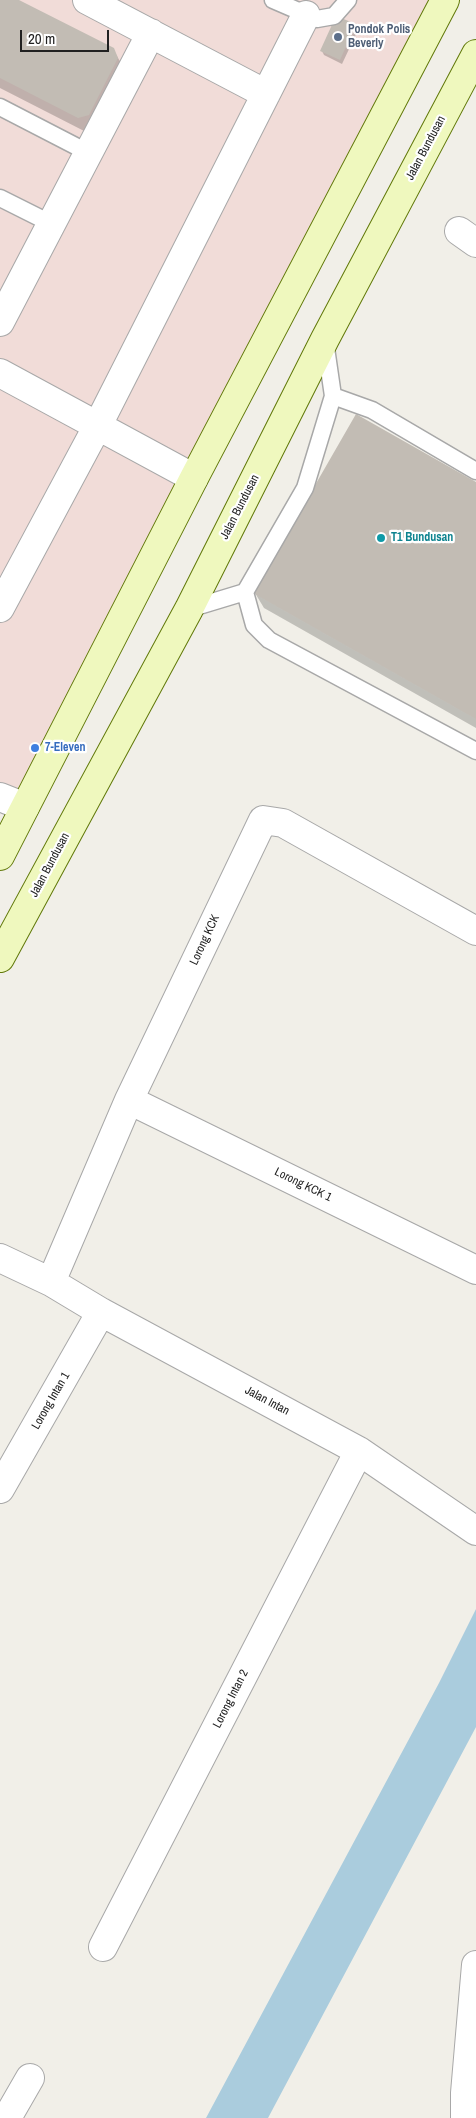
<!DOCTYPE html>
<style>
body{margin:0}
#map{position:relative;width:476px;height:2118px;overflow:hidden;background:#f1efe8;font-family:"Archivo Narrow",sans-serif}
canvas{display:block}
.scale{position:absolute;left:20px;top:30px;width:89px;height:22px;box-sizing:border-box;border:2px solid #212121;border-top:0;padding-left:6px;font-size:15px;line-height:18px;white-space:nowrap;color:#212121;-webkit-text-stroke:4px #fff;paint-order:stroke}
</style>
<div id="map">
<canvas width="476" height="2118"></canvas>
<div class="scale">20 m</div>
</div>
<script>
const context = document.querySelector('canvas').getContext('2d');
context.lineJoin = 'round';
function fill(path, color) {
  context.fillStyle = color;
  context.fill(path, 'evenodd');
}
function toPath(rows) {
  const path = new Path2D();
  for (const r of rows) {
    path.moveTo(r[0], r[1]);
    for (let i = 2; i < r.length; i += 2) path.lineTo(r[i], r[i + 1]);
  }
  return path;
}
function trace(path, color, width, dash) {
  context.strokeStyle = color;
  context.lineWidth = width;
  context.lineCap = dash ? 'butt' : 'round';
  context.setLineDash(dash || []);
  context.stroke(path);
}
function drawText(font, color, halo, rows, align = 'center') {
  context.font = font + ' "Archivo Narrow",sans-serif';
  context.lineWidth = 4.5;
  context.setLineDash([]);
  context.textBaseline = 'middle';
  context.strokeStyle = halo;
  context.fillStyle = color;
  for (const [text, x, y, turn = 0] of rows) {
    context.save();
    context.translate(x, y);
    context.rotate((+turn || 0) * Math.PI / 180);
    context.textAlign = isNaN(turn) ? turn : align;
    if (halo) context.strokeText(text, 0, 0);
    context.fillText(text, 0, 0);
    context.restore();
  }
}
fill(toPath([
 [0,0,443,0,25,807,0,797]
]), '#f1dcd8');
fill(toPath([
 [476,1609,476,1727,268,2118,206,2118,439,1683]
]), '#acd');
fill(toPath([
 [0,0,16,0,113,49,122,65,88,133,0,88],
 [355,25,358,30,342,64,324,55,322,51],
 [476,484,476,728,264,608,255,593]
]), '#0003');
fill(toPath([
 [0,0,19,0,114,48,118,58,89,115,78,118,0,78],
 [336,16,356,24,340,60,320,51],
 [356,414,476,482,476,719,253,593]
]), '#c2bcb4');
const service = toPath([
 [273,0,317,19,334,16,348,0],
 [0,107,89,153],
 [0,198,52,224],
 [333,396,372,410,476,471],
 [245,592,254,625,269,640,476,751],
 [189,609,245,592,305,488,333,396,325,341]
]);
const minor = toPath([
 [87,0,266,94],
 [459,231,476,243],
 [0,322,151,33],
 [0,373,194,478],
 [0,608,98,425,306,15],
 [0,797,25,807],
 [129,1100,476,1270],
 [0,1258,51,1282,101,1312,359,1451,476,1531],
 [51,1282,129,1100,263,820,283,823,476,931],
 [0,1489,101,1312],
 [103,1947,359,1451],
 [7,2118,30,2078],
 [465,2118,465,2093,476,1965]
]);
const secondary = toPath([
 [0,856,194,478,445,0],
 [0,958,189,609,325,339,476,54]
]);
trace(service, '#a8a8a8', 19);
trace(minor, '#a8a8a8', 30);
trace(secondary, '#607808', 30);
trace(service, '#fff', 16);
trace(minor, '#fff', 28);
trace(secondary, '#eff8be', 28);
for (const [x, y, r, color] of [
 [338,37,5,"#5c6f8a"],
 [381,538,5,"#0f9aa8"],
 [35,748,5,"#3f7fe0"]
]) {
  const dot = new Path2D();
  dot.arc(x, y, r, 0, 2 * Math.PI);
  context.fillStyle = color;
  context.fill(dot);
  trace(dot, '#fff', 2);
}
drawText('bold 12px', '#4e5e75', '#fff', [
 ["Pondok Polis",348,30],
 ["Beverly",348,44]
], 'left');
drawText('12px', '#212121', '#fff', [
 ["Jalan Bundusan",426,148,-62],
 ["Jalan Bundusan",240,507,-63],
 ["Jalan Bundusan",50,865,-62],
 ["Lorong KCK",205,940,-65],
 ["Lorong KCK 1",303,1185,26],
 ["Lorong Intan 1",51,1401,-60],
 ["Jalan Intan",267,1401,28],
 ["Lorong Intan 2",231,1699,-63]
]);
drawText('bold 12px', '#0d838f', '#fff', [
 ["T1 Bundusan",391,538]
], 'left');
drawText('bold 12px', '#366cbe', '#fff', [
 ["7-Eleven",45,748]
], 'left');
</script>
